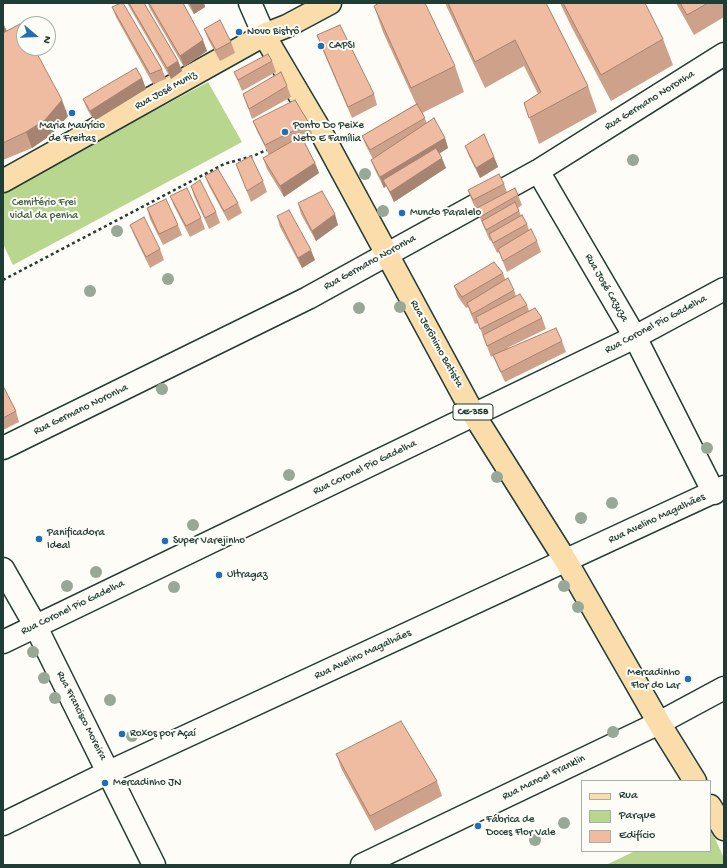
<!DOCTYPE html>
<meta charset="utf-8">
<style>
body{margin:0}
#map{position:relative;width:727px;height:868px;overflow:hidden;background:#fdfcf7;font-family:"Gochi Hand",sans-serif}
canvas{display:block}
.frame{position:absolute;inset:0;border:4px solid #1f3d34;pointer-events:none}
.legend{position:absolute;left:581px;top:780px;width:130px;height:72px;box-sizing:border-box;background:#fdfcf7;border:1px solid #a4b0a9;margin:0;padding:5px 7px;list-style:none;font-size:12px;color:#1f3d34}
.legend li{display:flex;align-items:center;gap:8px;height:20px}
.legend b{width:20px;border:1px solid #a4b0a9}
.north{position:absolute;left:16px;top:16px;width:40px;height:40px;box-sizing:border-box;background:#fdfcf7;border:1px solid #a4b0a9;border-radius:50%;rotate:109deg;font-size:11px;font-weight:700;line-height:16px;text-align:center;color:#1f3d34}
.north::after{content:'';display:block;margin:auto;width:14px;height:18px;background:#1f6fb2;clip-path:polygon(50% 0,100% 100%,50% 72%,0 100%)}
</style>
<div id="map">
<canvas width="727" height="868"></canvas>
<div class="frame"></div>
<ul class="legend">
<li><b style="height:5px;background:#fbddab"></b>Rua</li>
<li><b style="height:11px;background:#b8d68e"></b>Parque</li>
<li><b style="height:11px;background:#efbba1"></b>Edifício</li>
</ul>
<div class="north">N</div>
</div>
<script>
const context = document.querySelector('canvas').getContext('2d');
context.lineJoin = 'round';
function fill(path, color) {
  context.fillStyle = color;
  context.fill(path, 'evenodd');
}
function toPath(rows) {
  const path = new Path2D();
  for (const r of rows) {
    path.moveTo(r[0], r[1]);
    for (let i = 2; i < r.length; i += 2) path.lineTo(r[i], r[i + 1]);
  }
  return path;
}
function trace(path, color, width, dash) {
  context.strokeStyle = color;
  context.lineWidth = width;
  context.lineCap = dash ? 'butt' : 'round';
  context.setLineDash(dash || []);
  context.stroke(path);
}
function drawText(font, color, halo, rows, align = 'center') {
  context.font = font + ' "Gochi Hand",sans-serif';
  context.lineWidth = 4;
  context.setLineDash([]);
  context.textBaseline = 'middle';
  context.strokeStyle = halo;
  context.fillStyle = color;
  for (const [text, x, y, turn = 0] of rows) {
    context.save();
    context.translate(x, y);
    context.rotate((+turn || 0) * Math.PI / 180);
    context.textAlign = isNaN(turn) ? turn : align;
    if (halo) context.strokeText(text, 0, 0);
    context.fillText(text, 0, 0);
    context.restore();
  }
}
fill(toPath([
 [208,82,242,142,13,265,3,244,3,192],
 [710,828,724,858,724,865,606,865,635,851,710,851]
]), '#b8d68e');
const minor = toPath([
 [250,3,264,35],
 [538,171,635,337,714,493],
 [3,448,308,298,538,171,724,54],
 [3,569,35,625,154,865],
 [3,642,635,337,724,289],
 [3,824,109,772,724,487],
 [362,865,659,723,724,688]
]);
const major = toPath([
 [264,35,316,123,474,415,566,561,659,723,695,781],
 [3,181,264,35,287,26,330,3],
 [710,806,724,829]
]);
trace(minor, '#1f3d34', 25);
trace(major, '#1f3d34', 25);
trace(toPath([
 [3,280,224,164,253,156,269,149]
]), '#1f3d34', 2.5, [3, 3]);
trace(minor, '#fdfcf7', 22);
trace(major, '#fbddab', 22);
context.fillStyle = '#98a898';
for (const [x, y] of [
 [633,160],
 [365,174],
 [383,211],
 [117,231],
 [168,279],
 [90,291],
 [400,307],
 [359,308],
 [162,389],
 [707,448],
 [289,475],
 [497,477],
 [612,503],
 [581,518],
 [193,525],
 [96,572],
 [67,586],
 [564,586],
 [174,587],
 [578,607],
 [33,652],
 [44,678],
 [55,698],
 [110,700],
 [613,732],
 [132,736],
 [564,823],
 [535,840]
]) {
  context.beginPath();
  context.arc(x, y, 6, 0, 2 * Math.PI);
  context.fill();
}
fill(toPath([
 [127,3,144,3,178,61,182,71,171,79],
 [148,3,183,3,207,51,184,67,149,7],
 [187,3,204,3,205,7,194,14],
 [445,3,546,3,588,86,597,112,539,144,524,103,538,94,524,66,485,88],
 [560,3,645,3,663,39,673,65,611,101,572,28],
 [676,3,724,3,724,17,694,35],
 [374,6,455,66,464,92,422,113,427,123,445,138,448,148,439,154,446,168,394,202,386,186,384,188,375,170,371,160,373,159,366,146,362,136,416,104,383,32],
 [112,7,162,69,166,79,153,84,116,17],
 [3,23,7,31,68,116,51,135,32,148,3,160],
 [204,29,231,42,235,53,220,61,208,39],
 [317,35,374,94,377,105,352,118,321,46],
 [272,61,276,72,242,91,234,72],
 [142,78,146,89,94,121,87,109,83,99],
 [287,86,291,97,252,119,243,94],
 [253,121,309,123,312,134,303,139,315,163,319,173,284,197,267,169,263,158,272,153,269,155,257,131],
 [465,146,494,157,498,167,480,178,469,156],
 [236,164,263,181,267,192,251,202],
 [205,176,238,203,242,213,228,221,209,186],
 [504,184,507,192,515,188,522,205,518,208,521,216,527,224,529,230,537,241,541,252,507,272,499,252,497,253,491,240,490,241,477,211,472,201,468,190],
 [191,186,216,212,220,223,209,229,194,196],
 [170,196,201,218,205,229,190,237,174,206],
 [298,203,338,225,316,241,301,214],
 [147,208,178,225,182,235,163,245,150,219],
 [277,216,315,260,302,268,280,227],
 [130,225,160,249,164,260,150,268,134,235],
 [503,273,505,279,514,290,516,296,527,305,529,311,542,318,546,329,507,348,562,341,566,352,505,382,497,365,493,356,491,357,478,323,475,324,468,307,466,308,458,297,454,286],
 [3,386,16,411,19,422,3,430],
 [336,754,437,781,442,796,375,831,342,770]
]), '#cea18a');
fill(toPath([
 [192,3,204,3,205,7,194,14,190,4],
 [4,25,10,41,3,45,3,26],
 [203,40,207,51,184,67,180,56],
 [178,61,182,71,171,79,167,68],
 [142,78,146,89,94,121,90,111],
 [62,100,68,116,51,135,32,148,26,132],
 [445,138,448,148,387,186,383,180,386,186,384,188,380,177],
 [494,157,498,167,480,178,476,168],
 [442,158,446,168,394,202,390,192],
 [315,163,319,173,284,197,280,186],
 [335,214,338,225,316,241,312,231],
 [311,250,315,260,302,268,298,258]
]), '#a78371');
const building = toPath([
 [121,3,123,3,162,69,150,74,112,7,121,3],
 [129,3,144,3,178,61,167,68,129,3],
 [149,3,183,3,203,40,180,56,149,3],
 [379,3,425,3,455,66,411,88,374,6,379,3],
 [448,3,546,3,588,86,529,118,524,103,541,92,515,40,475,62,448,3],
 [563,3,645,3,663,39,601,75,563,3],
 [680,3,708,3,687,15,680,3],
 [220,20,231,42,216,50,204,29,220,20],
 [20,24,24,30,24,48,34,48,62,100,45,120,26,132,3,143,3,33,20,24],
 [340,25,374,94,348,107,317,35,340,25],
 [268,54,272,61,238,80,234,72,268,54],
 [136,68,142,78,90,111,83,99,136,68],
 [281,72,287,86,249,109,243,94,281,72],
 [295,100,309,123,265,145,253,121,295,100],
 [417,104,425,118,370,150,362,136,417,104],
 [434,118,445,138,380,177,371,160,434,118],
 [484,134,494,157,476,168,465,146,484,134],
 [301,136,315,163,280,186,263,158,301,136],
 [436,148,442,158,390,192,383,180,436,148],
 [251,156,263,181,247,191,236,164,251,156],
 [218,169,238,203,224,211,205,176,218,169],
 [499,174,504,184,473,200,468,190,499,174],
 [200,180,216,212,205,218,191,186,200,180],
 [187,188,201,218,186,226,170,196,187,188],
 [515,188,518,195,480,217,477,208,515,188],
 [322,191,335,214,312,231,298,203,322,191],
 [166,199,178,225,159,234,147,208,166,199],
 [515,202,519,211,486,230,482,221,515,202],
 [289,210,311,250,298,258,277,216,289,210],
 [522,215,527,224,493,243,489,234,522,215],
 [144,217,160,249,146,257,130,225,144,217],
 [531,229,537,241,503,261,498,249,531,229],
 [494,262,503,273,462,297,454,286,494,262],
 [508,278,514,290,472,314,467,303,508,278],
 [520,294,527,305,480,329,476,317,520,294],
 [535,308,542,318,487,346,483,335,535,308],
 [556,328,562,341,501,372,493,355,556,328],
 [3,386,16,411,3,418,3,386],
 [401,721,437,781,370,816,336,754,401,721]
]);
fill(building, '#efbba1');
trace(building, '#a78371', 1);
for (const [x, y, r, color] of [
 [239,32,4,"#1f6fb2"],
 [321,46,4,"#1f6fb2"],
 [72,113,4,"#1f6fb2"],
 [285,132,4,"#1f6fb2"],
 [402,213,4,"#1f6fb2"],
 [39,539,4,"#1f6fb2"],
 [165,541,4,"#1f6fb2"],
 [219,575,4,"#1f6fb2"],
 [688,679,4,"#1f6fb2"],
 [122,734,4,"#1f6fb2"],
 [105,783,4,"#1f6fb2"],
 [478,826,4,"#1f6fb2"]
]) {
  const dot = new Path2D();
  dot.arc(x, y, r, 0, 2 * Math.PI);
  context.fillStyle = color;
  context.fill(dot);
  trace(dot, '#fdfcf7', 1.5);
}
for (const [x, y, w] of [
 [473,412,40]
]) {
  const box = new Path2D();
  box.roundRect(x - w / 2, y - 8, w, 16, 3);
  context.fillStyle = '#fdfcf7';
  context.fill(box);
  trace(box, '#1f3d34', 1);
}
drawText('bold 10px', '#1f3d34', null, [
 ["CE-358",473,412]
]);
drawText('11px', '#1f3d34', '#fdfcf7', [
 ["Novo Bistrô",247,32],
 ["CAPSI",329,46],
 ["Maria Maurício",72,126,"center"],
 ["de Freitas",72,139,"center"],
 ["Ponto Do Peixe",293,126],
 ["Neto E Família",293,139],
 ["Mundo Paralelo",410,213],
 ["Panificadora",47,533],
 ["Ideal",47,546],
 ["Super Varejinho",173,541],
 ["Ultragaz",227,575],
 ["Mercadinho",680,673,"right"],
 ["Flor do Lar",680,686,"right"],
 ["Roxos por Açaí",130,734],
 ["Mercadinho JN",113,783],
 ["Fábrica de",486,820],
 ["Doces Flor Vale",486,833]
], 'left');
drawText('11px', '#1f3d34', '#fdfcf7', [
 ["Rua José Muniz",166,91,-29],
 ["Rua Germano Noronha",650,101,-32],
 ["Rua Germano Noronha",370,263,-29],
 ["Rua José Cazuza",606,288,60],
 ["Rua Coronel Pio Gadelha",656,325,-28],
 ["Rua Jerônimo Batista",436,344,61],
 ["Rua Germano Noronha",81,410,-26],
 ["Rua Coronel Pio Gadelha",365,468,-26],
 ["Rua Avelino Magalhães",657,519,-25],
 ["Rua Coronel Pio Gadelha",73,608,-26],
 ["Rua Avelino Magalhães",363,655,-25],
 ["Rua Francisco Moreira",81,716,63],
 ["Rua Manoel Franklin",544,778,-26]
]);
drawText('11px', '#45634a', '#fdfcf7', [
 ["Cemitério Frei",44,203],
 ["vidal da penha",44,216]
]);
</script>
